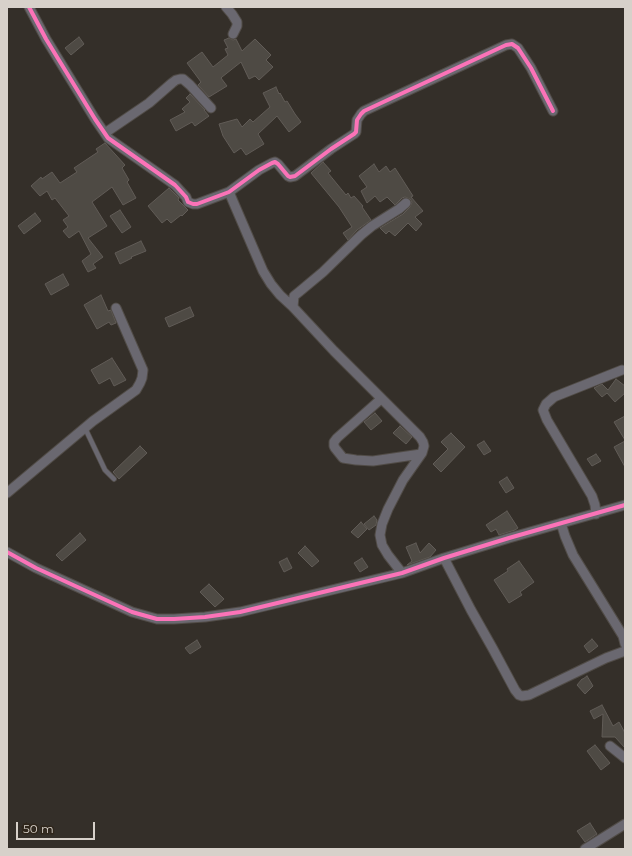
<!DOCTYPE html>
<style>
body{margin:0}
#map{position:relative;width:632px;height:856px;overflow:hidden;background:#342f29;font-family:Montserrat,sans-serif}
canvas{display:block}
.frame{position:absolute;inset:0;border:8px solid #d7d1ca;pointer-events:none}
.scale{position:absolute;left:16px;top:822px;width:79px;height:18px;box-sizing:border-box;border:2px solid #d7d1ca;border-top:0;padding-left:5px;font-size:12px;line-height:14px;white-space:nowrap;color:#d7d1ca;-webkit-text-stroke:3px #2f261b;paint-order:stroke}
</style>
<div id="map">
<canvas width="632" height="856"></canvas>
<div class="frame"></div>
<div class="scale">50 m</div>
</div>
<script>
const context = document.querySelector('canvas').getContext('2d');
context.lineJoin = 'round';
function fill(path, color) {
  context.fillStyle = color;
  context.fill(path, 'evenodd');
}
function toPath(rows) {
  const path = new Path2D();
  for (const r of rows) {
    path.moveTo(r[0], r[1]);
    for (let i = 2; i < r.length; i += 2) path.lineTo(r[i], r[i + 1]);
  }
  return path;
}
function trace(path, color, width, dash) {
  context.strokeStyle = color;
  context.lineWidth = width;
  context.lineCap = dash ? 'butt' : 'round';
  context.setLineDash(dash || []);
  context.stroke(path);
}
const building = toPath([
 [79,37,84,44,71,55,65,48,79,37],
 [229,38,233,40,236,39,242,51,255,39,271,55,266,60,273,67,259,80,255,76,249,79,241,62,222,77,221,78,227,86,209,97,198,85,201,82,187,63,202,52,213,67,228,55,225,49,228,48,224,40,229,38],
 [276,87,279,94,280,93,285,102,287,101,295,114,301,122,289,132,277,116,258,134,264,144,246,155,241,148,234,153,223,136,219,124,237,119,242,127,250,119,253,122,270,107,263,93,276,87],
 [190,94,205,110,204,110,209,116,195,126,192,122,176,131,170,120,185,112,182,109,190,102,186,98,190,94],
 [105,143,125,165,122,168,129,180,127,182,136,198,123,205,112,187,92,202,107,226,88,238,103,257,93,264,96,268,88,272,82,261,91,254,79,231,69,238,63,231,68,227,63,220,69,216,55,198,52,200,47,191,40,196,31,186,41,177,42,179,52,172,60,183,77,172,74,168,98,152,96,149,105,143],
 [323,162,331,171,328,173,346,195,348,193,351,198,354,196,363,206,362,207,371,220,357,230,348,240,343,233,352,227,339,207,311,173,323,162],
 [374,164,379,172,386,166,390,172,395,168,413,196,411,197,423,211,415,217,422,224,416,231,408,223,395,236,389,231,386,234,380,228,403,214,410,207,412,202,410,199,405,197,402,198,395,205,387,197,380,202,375,196,367,203,361,191,367,187,359,176,374,164],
 [169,188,179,198,178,200,188,210,182,216,181,215,171,223,167,219,162,223,148,206,169,188],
 [120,210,131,227,122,233,110,216,120,210],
 [35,213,41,221,24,234,18,226,35,213],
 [141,241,146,251,131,257,132,258,120,264,115,253,141,241],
 [63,274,69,285,51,295,45,284,63,274],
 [101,295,108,311,111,310,116,323,111,325,109,322,97,329,84,305,101,295],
 [190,307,194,316,169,327,165,318,190,307],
 [112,358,126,380,114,386,110,378,99,384,91,370,112,358],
 [616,379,625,386,625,393,615,402,607,393,602,397,594,388,602,384,608,390,616,379],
 [375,413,382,421,371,430,364,422,375,413],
 [625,416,625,440,614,422,625,416],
 [400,426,412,437,406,444,393,433,400,426],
 [451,433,465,447,441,472,433,464,448,449,441,442,451,433],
 [484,441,491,451,484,455,477,445,484,441],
 [625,441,625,467,614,447,625,441],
 [140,446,147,453,119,479,113,472,140,446],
 [596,454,601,461,592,466,587,459,596,454],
 [507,477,514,488,506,493,499,482,507,477],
 [507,511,518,528,515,530,499,535,496,529,491,532,486,525,507,511],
 [374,516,377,520,376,525,369,530,364,524,374,516],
 [361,522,367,529,358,538,351,532,361,522],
 [80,533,86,540,62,561,56,555,80,533],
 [416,543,420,553,429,543,436,550,430,557,407,565,412,561,406,547,416,543],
 [305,546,319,561,312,567,298,553,305,546],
 [287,558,292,568,284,572,279,562,287,558],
 [362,558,368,567,360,572,354,563,362,558],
 [519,561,534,582,520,592,522,595,509,603,494,580,508,571,507,569,519,561],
 [209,584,224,599,215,607,200,592,209,584],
 [592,639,598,646,589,653,584,646,592,639],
 [197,640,201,647,190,654,185,648,197,640],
 [587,676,593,686,585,694,577,685,582,679,583,679,587,676],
 [602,705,613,726,619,722,625,733,625,748,615,737,602,737,603,714,594,719,590,711,602,705],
 [595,745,610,763,601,770,587,751,595,745],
 [590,823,597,834,585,842,577,831,590,823]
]);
fill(building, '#4e4a44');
trace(building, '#615c57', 1);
const service = toPath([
 [85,428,105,470,114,479]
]);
const minor = toPath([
 [29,7,46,39,95,119,108,138,175,185,186,197,188,202,193,204,197,204,229,192,259,170,272,163,275,162,278,164,288,176,290,177,295,176,331,149,354,134,356,132,357,120,361,114,364,111,506,45,512,44,518,48,531,68,553,111],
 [226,7,232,14,237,22,237,26,233,34],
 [105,133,149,103,172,83,176,80,180,79,183,79,190,85,211,108],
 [229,192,263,271,271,284,280,295,293,307,334,351,420,437,423,442,424,446,422,453,403,480,388,509,382,524,380,535,382,545,388,555,402,573],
 [293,307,294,296,299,292,323,272,361,235,372,226,399,209,406,203],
 [381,399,337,438,334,442,334,446,335,448,343,458,356,460,373,461,421,454],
 [7,493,93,421,136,390,140,383,142,378,143,370,116,308],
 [596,514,595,505,592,496,547,420,543,410,546,404,554,397,622,370],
 [561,523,565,536,573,555,623,636,625,644],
 [7,552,36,568,132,612,157,619,174,619,205,617,240,612,402,573,444,558,509,538,625,505],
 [444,558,471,610,493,649,515,690,519,695,522,696,529,695,606,658,625,651],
 [610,746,625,758],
 [585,849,625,824]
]);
trace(service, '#514c47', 6);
trace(minor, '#514c47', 11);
trace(service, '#6a6870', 4.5);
trace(minor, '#6a6870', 9);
trace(toPath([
 [29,7,46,39,95,119,108,138,175,185,186,197,188,202,193,204,197,204,229,192,259,170,272,163,275,162,278,164,288,176,290,177,295,176,331,149,354,134,356,132,357,120,361,114,364,111,506,45,512,44,518,48,531,68,553,111],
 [7,552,36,568,132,612,157,619,174,619,205,617,240,612,402,573,444,558,509,538,625,505]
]), '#fb73b8', 4);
</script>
